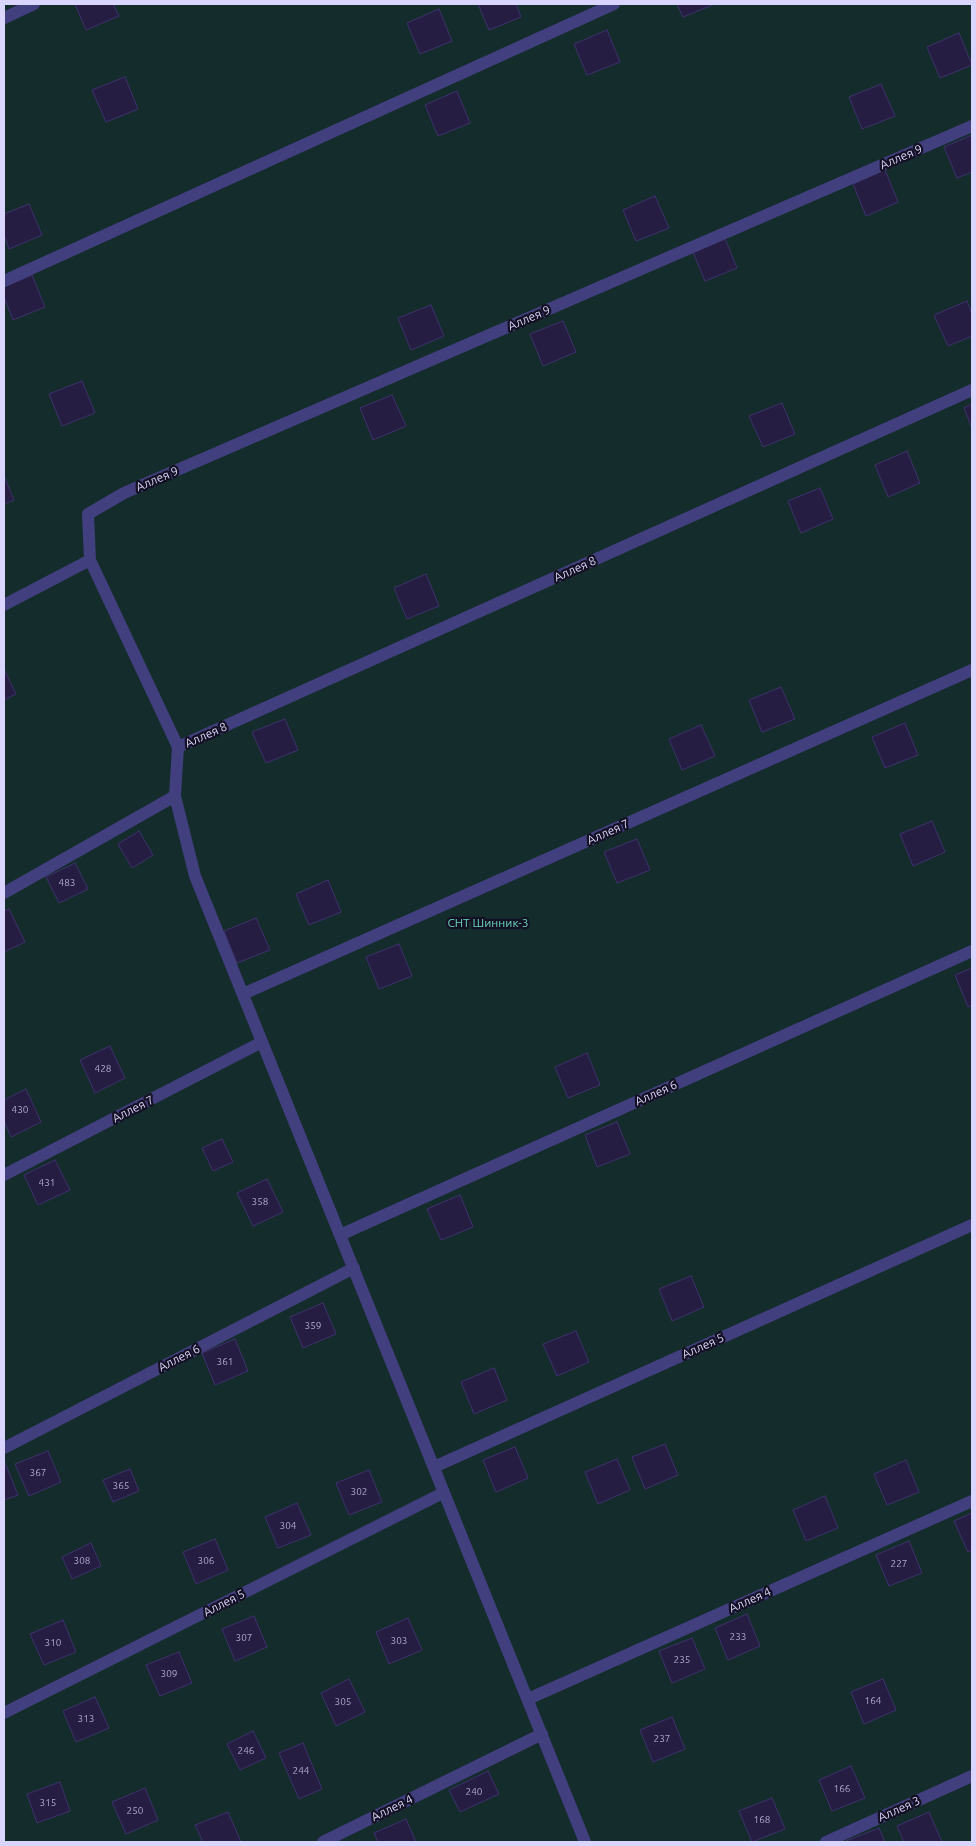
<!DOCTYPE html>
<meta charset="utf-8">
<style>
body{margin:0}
#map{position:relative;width:976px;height:1846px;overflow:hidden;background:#141023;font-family:Ubuntu,sans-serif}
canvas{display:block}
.frame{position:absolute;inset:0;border:5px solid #dad5fc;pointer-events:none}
</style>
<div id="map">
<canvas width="976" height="1846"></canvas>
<div class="frame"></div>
</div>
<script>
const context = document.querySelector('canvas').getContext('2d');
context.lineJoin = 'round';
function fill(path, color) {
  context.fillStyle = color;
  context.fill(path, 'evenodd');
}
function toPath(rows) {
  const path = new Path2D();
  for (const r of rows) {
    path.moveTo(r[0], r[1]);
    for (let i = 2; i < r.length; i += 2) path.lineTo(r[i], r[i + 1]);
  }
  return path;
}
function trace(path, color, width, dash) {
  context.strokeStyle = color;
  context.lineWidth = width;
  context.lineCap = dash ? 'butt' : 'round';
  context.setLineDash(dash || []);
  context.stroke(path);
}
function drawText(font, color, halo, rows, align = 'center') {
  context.font = font + ' Ubuntu,sans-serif';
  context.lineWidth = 4.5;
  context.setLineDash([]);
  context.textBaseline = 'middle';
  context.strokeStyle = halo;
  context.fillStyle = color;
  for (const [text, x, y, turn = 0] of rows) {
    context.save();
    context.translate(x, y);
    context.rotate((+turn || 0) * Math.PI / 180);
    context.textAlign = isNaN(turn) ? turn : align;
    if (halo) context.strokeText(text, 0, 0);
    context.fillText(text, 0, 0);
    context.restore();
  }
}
fill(toPath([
 [4,4,972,4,972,1842,4,1842]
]), '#142c2c');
const building = toPath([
 [75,4,113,4,119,16,86,30,75,4],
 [478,4,516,4,521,17,489,30,478,4],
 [677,4,715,4,683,17,677,4],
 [439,9,452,41,420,54,407,23,439,9],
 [607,30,620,62,587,75,574,44,607,30],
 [959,33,972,65,940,78,927,47,959,33],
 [125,77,138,109,106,122,92,90,125,77],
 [881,84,895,116,862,129,849,97,881,84],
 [457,91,470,123,438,136,425,105,457,91],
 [972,135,972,172,957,178,944,147,972,135],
 [885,170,898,202,866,216,853,184,885,170],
 [655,196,669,228,636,241,623,210,655,196],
 [29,204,42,235,9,249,4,235,4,214,29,204],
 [724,236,737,268,705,281,692,250,724,236],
 [32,275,45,307,13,320,4,297,4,287,32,275],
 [967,301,972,314,972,336,948,346,934,315,967,301],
 [431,305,444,336,411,350,398,318,431,305],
 [563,321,576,352,543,366,530,334,563,321],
 [82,381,95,413,62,426,49,394,82,381],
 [392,395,406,426,373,440,360,408,392,395],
 [782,403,795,434,763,447,749,416,782,403],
 [972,404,972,428,964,408,972,404],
 [907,451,920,483,888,497,875,465,907,451],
 [4,476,14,500,4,504,4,476],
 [820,488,833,519,801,533,788,501,820,488],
 [426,574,439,606,407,619,394,588,426,574],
 [4,669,16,694,4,700,4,669],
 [781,687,795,719,762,732,749,700,781,687],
 [285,719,298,750,266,763,252,732,285,719],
 [905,723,918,755,885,768,872,737,905,723],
 [701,725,715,756,682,770,669,739,701,725],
 [932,821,945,852,913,866,900,834,932,821],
 [139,831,153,855,132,868,118,844,139,831],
 [637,839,650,870,617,883,604,852,637,839],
 [75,863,88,889,59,903,46,877,75,863],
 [328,880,341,912,309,925,296,894,328,880],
 [9,909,25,942,4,952,4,911,9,909],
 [256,918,270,950,237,963,224,931,256,918],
 [399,944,412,976,379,989,366,957,399,944],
 [972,968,972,1005,968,1007,955,975,972,968],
 [110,1046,125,1078,95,1093,80,1060,110,1046],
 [587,1053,600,1085,568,1098,555,1067,587,1053],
 [26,1089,41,1122,11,1137,4,1121,4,1100,26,1089],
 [617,1122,630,1154,597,1167,585,1135,617,1122],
 [222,1139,233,1162,213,1171,202,1148,222,1139],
 [55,1160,70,1190,38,1205,24,1175,55,1160],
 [267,1179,283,1212,253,1226,237,1193,267,1179],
 [460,1195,473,1227,441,1240,427,1209,460,1195],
 [691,1276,704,1307,672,1321,659,1289,691,1276],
 [323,1303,336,1334,303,1348,290,1317,323,1303],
 [576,1331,589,1362,557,1376,543,1344,576,1331],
 [235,1339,248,1371,215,1385,202,1353,235,1339],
 [494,1368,507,1400,474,1414,461,1382,494,1368],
 [665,1444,678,1475,645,1489,632,1457,665,1444],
 [515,1447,528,1478,496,1492,483,1460,515,1447],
 [48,1451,61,1482,29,1496,15,1464,48,1451],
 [617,1459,630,1490,598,1504,585,1472,617,1459],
 [906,1460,919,1492,887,1505,874,1474,906,1460],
 [5,1463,18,1495,4,1500,4,1464,5,1463],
 [130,1469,139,1491,113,1502,103,1480,130,1469],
 [369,1470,382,1502,349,1515,336,1483,369,1470],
 [825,1496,838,1528,806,1541,793,1510,825,1496],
 [297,1503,311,1535,278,1548,265,1517,297,1503],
 [972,1513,972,1550,968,1552,954,1521,972,1513],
 [215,1539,228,1570,196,1584,183,1552,215,1539],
 [909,1541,922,1573,889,1586,876,1555,909,1541],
 [91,1543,101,1566,72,1579,62,1557,91,1543],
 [747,1614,760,1646,728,1660,715,1628,747,1614],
 [254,1616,267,1647,235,1661,222,1629,254,1616],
 [408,1618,422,1650,389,1664,376,1632,408,1618],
 [63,1620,76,1652,44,1665,30,1634,63,1620],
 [692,1638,705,1669,672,1683,659,1651,692,1638],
 [179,1652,192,1683,160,1696,146,1665,179,1652],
 [349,1679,365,1712,336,1726,321,1693,349,1679],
 [883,1679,896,1710,864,1724,851,1692,883,1679],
 [95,1697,109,1728,76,1742,63,1711,95,1697],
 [672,1717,685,1749,653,1762,640,1730,672,1717],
 [253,1731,266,1758,240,1770,227,1744,253,1731],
 [303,1743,322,1789,299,1799,279,1753,303,1743],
 [851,1766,865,1798,832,1811,819,1780,851,1766],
 [488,1771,499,1794,460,1812,449,1790,488,1771],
 [60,1782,70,1811,37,1823,27,1794,60,1782],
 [145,1788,158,1820,126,1834,112,1802,145,1788],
 [772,1798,785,1829,752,1842,739,1811,772,1798],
 [228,1812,241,1842,203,1842,195,1825,228,1812],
 [929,1812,942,1842,904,1842,897,1826,929,1812],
 [406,1819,416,1842,378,1842,374,1833,406,1819],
 [879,1828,885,1842,847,1842,846,1841,879,1828]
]);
fill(building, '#261e42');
trace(building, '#3e316d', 1);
trace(toPath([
 [4,18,34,4],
 [4,281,614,4],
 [4,605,90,560],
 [178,747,972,390],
 [4,893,175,796],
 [243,994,972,670],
 [4,1175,262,1042],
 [340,1235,972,951],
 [4,1448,354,1268],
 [434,1467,972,1225],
 [528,1699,972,1501],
 [4,1713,443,1493],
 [323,1842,542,1734],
 [585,1842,195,876,175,796,178,747,90,560,88,514,124,493,972,126],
 [826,1842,972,1776]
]), '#423f7e', 12);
drawText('10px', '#ada7ce', null, [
 ["483",67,883],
 ["428",103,1069],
 ["430",20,1110],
 ["431",47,1183],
 ["358",260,1202],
 ["359",313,1326],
 ["361",225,1362],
 ["367",38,1473],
 ["365",121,1486],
 ["302",359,1492],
 ["304",288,1526],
 ["308",82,1561],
 ["306",206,1561],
 ["227",899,1564],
 ["233",738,1637],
 ["307",244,1638],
 ["303",399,1641],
 ["310",53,1643],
 ["235",682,1660],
 ["309",169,1674],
 ["164",873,1701],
 ["305",343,1702],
 ["313",86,1719],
 ["237",662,1739],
 ["246",246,1751],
 ["244",301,1771],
 ["166",842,1789],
 ["240",474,1792],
 ["315",48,1803],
 ["250",135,1811],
 ["168",762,1820]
]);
drawText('12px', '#dad5fc', '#141023', [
 ["Аллея 9",901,157,-23],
 ["Аллея 9",529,318,-23],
 ["Аллея 9",157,479,-23],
 ["Аллея 8",575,569,-24],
 ["Аллея 8",206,735,-24],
 ["Аллея 7",608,832,-24],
 ["Аллея 6",656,1093,-24],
 ["Аллея 7",133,1109,-27],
 ["Аллея 5",703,1346,-24],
 ["Аллея 6",179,1358,-27],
 ["Аллея 4",750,1600,-24],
 ["Аллея 5",224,1603,-27],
 ["Аллея 4",392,1808,-26],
 ["Аллея 3",899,1809,-24]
]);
drawText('12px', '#67d6bd', '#141023', [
 ["СНТ Шинник-3",488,923]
]);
</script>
